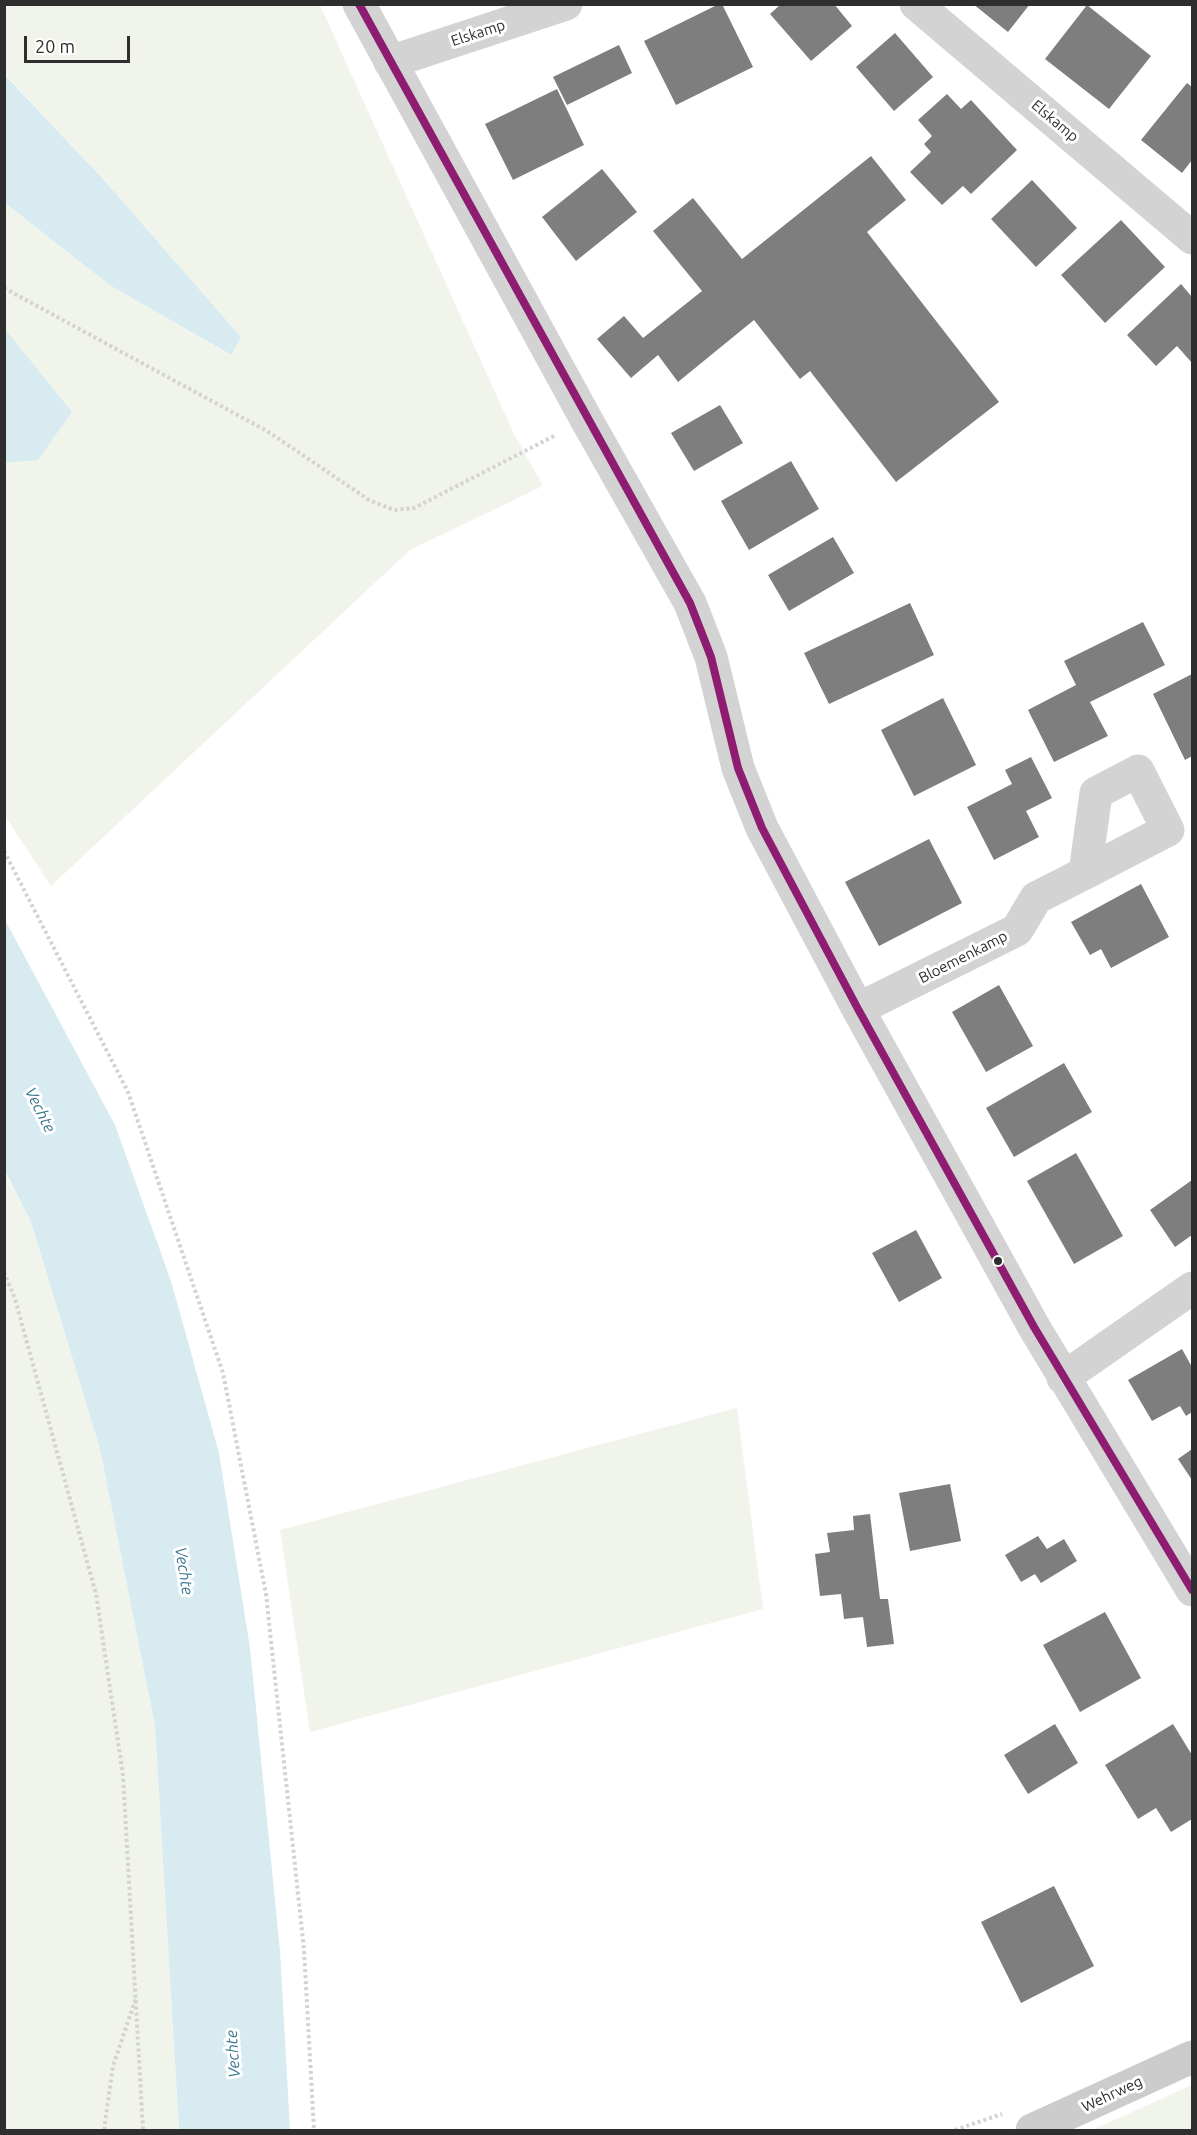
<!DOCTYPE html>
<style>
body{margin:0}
#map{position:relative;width:1197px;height:2135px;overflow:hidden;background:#fff;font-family:Ubuntu,sans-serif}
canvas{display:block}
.frame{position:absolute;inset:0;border:6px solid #2e2e2e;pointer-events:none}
.scale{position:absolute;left:24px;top:36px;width:106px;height:27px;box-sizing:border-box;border:3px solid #2e2e2e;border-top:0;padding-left:8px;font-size:18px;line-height:21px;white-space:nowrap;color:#2e2e2e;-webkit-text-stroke:4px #fff;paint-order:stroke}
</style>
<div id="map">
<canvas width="1197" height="2135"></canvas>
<div class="frame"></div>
<div class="scale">20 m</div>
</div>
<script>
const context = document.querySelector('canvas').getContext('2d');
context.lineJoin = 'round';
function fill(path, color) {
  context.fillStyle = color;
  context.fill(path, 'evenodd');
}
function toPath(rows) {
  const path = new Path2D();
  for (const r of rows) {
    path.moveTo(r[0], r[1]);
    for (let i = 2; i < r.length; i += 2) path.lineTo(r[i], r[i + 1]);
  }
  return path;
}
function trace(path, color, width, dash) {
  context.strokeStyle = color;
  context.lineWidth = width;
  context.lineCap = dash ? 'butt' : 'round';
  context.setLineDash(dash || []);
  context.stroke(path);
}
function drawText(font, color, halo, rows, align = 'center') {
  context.font = font + ' Ubuntu,sans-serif';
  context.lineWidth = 6;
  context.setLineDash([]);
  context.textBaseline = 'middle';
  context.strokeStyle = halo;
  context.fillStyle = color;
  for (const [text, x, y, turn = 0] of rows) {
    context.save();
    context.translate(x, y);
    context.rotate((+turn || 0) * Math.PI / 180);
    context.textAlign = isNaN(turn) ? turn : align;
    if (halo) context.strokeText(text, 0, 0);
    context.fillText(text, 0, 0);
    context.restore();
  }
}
fill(toPath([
 [4,5,320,5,514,434,543,486,410,550,51,886,5,816,4,463,38,460,71,412,5,329,5,203,111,286,230,355,241,337,103,179,5,74],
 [4,1171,31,1222,100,1449,155,1726,179,2130,5,2130],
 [737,1408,763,1609,310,1732,280,1530],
 [1192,2085,1192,2130,1092,2130,1150,2104]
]), '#f1f4eb');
fill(toPath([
 [4,74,103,179,241,337,231,355,111,286,5,203],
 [5,329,72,412,38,460,5,463],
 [4,918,115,1125,171,1281,219,1453,250,1648,280,1951,290,2130,179,2130,155,1726,100,1449,31,1222,5,1171]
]), '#d8ebf1');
fill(toPath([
 [719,4,722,4,753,67,676,105,644,41],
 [781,4,834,4,852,26,811,61,770,14],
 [973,4,1030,4,1008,32],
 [1087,5,1151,56,1109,109,1045,59],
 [895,33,933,77,894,111,856,67],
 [619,45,632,73,567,105,553,77],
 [1187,83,1192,87,1192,160,1182,173,1141,140],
 [557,89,584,145,513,180,485,124],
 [947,94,961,109,971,100,1017,150,971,194,963,186,942,205,910,172,931,152,924,144,932,136,918,120],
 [871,156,906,200,867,232,999,402,896,482,810,371,800,379,754,320,678,382,658,355,631,378,597,339,624,316,643,338,702,291,653,231,693,198,742,259],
 [602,169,637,212,576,261,542,217],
 [1032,180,1077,228,1036,267,991,219],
 [1121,220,1165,267,1105,323,1061,275],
 [1181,284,1192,297,1192,363,1177,346,1156,366,1127,335],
 [720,405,743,443,694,471,671,433],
 [791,461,819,509,749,550,721,501],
 [833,537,854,573,789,611,768,575],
 [910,603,934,655,829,704,804,653],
 [1143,622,1165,665,1090,702,1108,736,1054,762,1028,710,1076,685,1064,661],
 [1192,674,1192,756,1185,760,1153,694],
 [943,698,976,765,914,796,881,730],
 [1031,757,1052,798,1026,811,1039,837,994,860,967,807,1012,784,1005,770],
 [929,839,962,903,879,946,845,882],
 [1141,884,1169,937,1111,968,1101,949,1090,955,1071,922],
 [999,985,1033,1046,986,1072,952,1012],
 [1064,1063,1092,1112,1014,1157,986,1108],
 [1076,1153,1123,1236,1074,1264,1027,1181],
 [1192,1180,1192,1235,1175,1247,1150,1210],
 [916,1230,942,1278,899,1302,872,1253],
 [1182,1349,1192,1367,1192,1412,1186,1416,1180,1406,1152,1421,1128,1380],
 [1192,1449,1192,1480,1178,1459],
 [950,1484,961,1541,910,1551,899,1493],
 [870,1514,880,1599,888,1599,894,1644,867,1647,863,1617,844,1619,841,1594,820,1596,815,1554,830,1552,827,1533,854,1530,853,1516],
 [1038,1536,1047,1549,1064,1539,1077,1561,1041,1583,1035,1574,1021,1582,1005,1555],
 [1105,1612,1141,1678,1080,1712,1043,1645],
 [1055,1724,1078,1763,1028,1794,1004,1755],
 [1173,1724,1192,1755,1192,1819,1171,1832,1156,1808,1138,1819,1105,1765],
 [1054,1886,1094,1966,1021,2003,981,1922]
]), '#7e7e7e');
trace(toPath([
 [4,288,267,431,369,500,394,510,414,508,556,435],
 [4,851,128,1092,223,1373,266,1594,304,1950,314,2130],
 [4,1272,15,1299,96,1594,123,1775,143,2130],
 [104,2130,113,2066,136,1998],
 [955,2130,1002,2114]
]), '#d3d3d3', 4, [3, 3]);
trace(toPath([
 [359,4,586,419,690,603,711,657,738,768,762,828,858,1009,1034,1327,1192,1590],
 [916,4,1192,238],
 [390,62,566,4],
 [858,1009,1017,930,1036,898,1085,873,1168,830,1138,771,1096,793,1085,873],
 [1063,1378,1192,1288]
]), '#d3d3d3', 33);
trace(toPath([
 [1032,2130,1192,2057]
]), '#ccc', 33);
trace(toPath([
 [359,4,690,603,711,657,738,768,762,828,858,1009,1034,1327,1192,1590]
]), '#8e1d72', 8);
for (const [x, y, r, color] of [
 [998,1261,5,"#2e2e2e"]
]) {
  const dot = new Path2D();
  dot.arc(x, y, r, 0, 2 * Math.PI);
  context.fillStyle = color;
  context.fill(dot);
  trace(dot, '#fff', 2);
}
drawText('15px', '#2e2e2e', '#fff', [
 ["Elskamp",478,33,-18],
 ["Elskamp",1055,121,40],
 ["Bloemenkamp",963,957,-27],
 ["Wehrweg",1112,2094,-25]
]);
drawText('italic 16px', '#3c798f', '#fff', [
 ["Vechte",40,1110,63],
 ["Vechte",184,1571,81],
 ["Vechte",233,2054,-94]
]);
</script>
